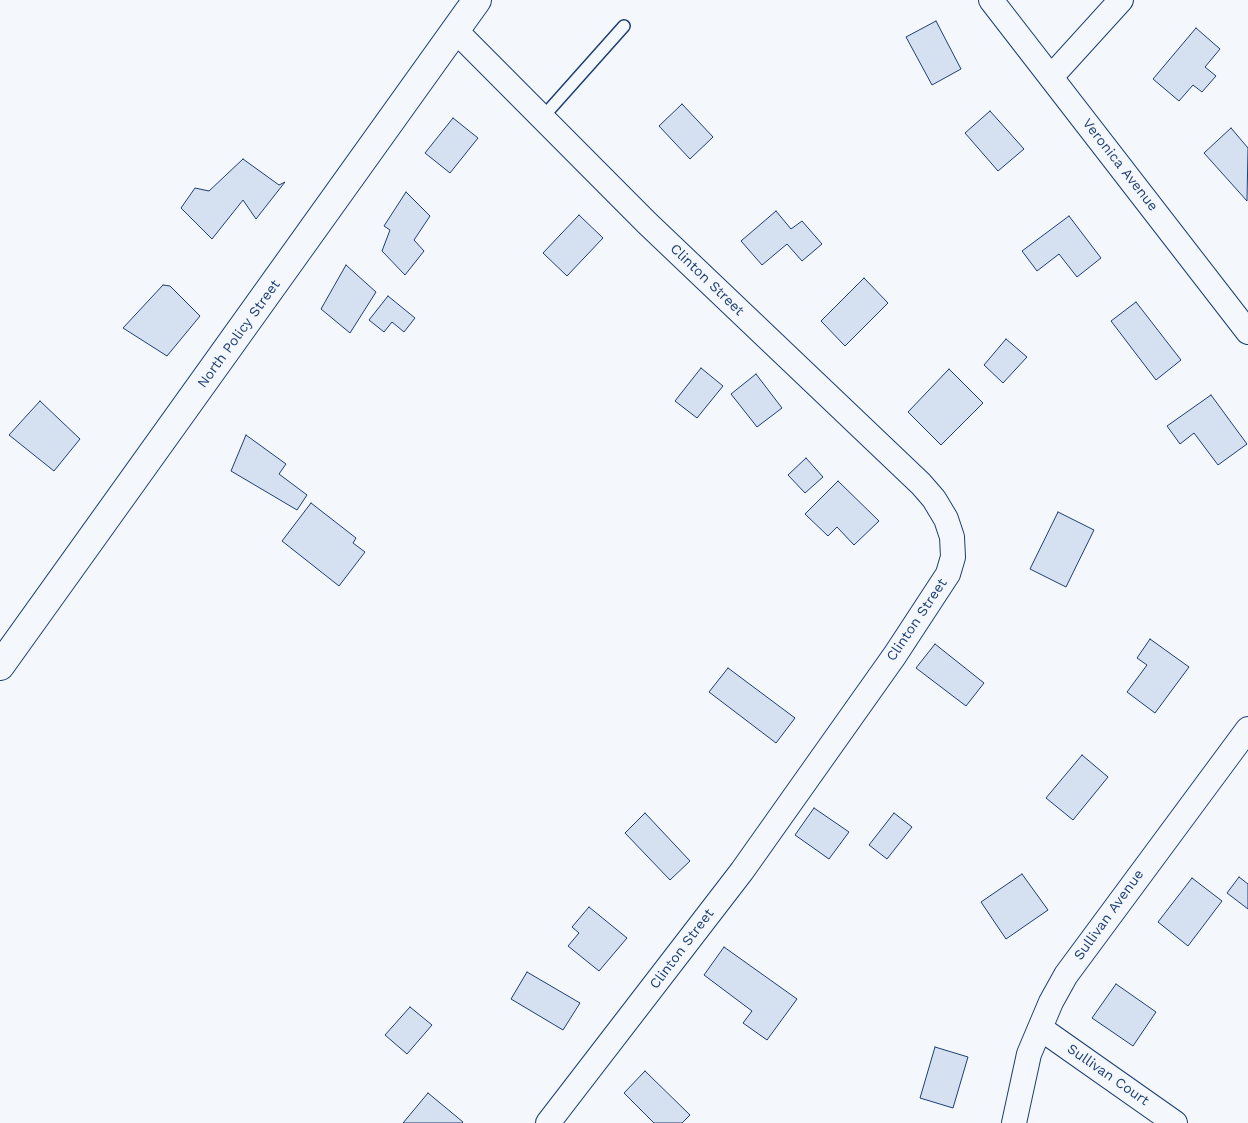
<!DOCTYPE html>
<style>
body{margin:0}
canvas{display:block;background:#f4f7fb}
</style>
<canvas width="1248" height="1123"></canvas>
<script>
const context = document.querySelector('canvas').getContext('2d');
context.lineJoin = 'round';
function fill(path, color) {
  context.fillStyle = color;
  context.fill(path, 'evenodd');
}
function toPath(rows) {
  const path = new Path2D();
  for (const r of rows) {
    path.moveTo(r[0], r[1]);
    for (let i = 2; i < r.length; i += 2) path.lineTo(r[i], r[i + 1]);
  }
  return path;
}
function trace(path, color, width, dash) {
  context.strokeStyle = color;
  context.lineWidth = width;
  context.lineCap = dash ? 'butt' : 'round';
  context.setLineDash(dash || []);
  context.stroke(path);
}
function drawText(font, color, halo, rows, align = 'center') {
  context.font = font + ' "Work Sans",sans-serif';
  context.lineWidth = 4;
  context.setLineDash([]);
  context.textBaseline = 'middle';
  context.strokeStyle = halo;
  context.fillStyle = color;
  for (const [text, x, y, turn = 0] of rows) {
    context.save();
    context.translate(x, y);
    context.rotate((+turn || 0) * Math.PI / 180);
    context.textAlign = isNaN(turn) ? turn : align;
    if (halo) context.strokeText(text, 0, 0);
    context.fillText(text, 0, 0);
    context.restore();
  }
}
const building = toPath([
 [936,21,961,69,932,85,906,37,936,21],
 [1196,28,1220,49,1205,67,1216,76,1202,92,1193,85,1179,101,1153,79,1196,28],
 [682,104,713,137,690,159,659,126,682,104],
 [990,111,1024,149,998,171,965,133,990,111],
 [453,118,478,138,450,173,425,153,453,118],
 [1231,128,1248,148,1247,201,1204,153,1231,128],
 [243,159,279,185,285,182,256,219,243,200,212,239,181,208,195,188,209,191,243,159],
 [406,192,430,216,414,240,424,251,405,275,382,251,390,230,384,226,406,192],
 [776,211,791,229,802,221,822,244,802,261,787,244,762,265,741,241,776,211],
 [579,215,603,238,567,276,543,253,579,215],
 [1069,216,1101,258,1077,277,1059,254,1037,271,1022,251,1069,216],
 [346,265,376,292,350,333,321,309,346,265],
 [864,278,888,303,845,346,821,321,864,278],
 [163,285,170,286,200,316,167,356,123,328,163,285],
 [388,296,415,318,404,332,392,322,384,332,369,320,388,296],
 [1136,302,1181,360,1156,380,1111,321,1136,302],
 [1006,339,1027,357,1003,383,984,365,1006,339],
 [701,368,723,386,697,418,675,401,701,368],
 [949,369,983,403,941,445,908,412,949,369],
 [756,374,782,408,757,427,731,394,756,374],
 [1211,395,1247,444,1218,465,1194,433,1180,444,1167,426,1211,395],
 [40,401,80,439,54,471,9,435,40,401],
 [246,435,286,464,279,474,307,495,297,510,231,471,246,435],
 [806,458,823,477,805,493,788,475,806,458],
 [838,481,879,521,854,545,837,527,828,536,805,514,838,481],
 [311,503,356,538,353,543,365,552,339,586,282,541,311,503],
 [1058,512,1094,530,1066,587,1030,569,1058,512],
 [1150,639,1189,667,1155,713,1127,692,1147,665,1137,658,1150,639],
 [935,644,984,683,966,706,916,668,935,644],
 [728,668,795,718,776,743,709,692,728,668],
 [1082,755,1108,777,1073,820,1046,798,1082,755],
 [814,808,849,832,829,859,795,835,814,808],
 [645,813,690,861,670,880,625,833,645,813],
 [894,813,912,827,887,859,869,845,894,813],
 [1022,874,1048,910,1006,939,981,902,1022,874],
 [1239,877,1248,884,1248,909,1227,893,1239,877],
 [1192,878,1222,901,1188,946,1158,922,1192,878],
 [589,907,627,938,599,971,568,946,579,933,572,927,589,907],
 [724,947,797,999,767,1040,743,1023,752,1011,704,975,724,947],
 [527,972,580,1003,563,1030,511,999,527,972],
 [1116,984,1156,1012,1133,1046,1092,1018,1116,984],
 [410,1007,432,1025,407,1054,385,1035,410,1007],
 [935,1047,968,1057,953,1108,920,1098,935,1047],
 [645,1071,690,1115,682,1123,654,1123,624,1093,645,1071],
 [428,1093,463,1122,462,1123,403,1123,428,1093]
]);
fill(building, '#d5e0f0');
trace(building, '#1d3f73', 1);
const lane = toPath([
 [542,118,624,26]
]);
const street = toPath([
 [991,0,1248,332],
 [456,31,647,223,921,484,934,499,946,519,952,537,953,557,948,574,895,655,742,871,548,1123],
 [1051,77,1121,0],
 [1040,1028,1175,1123],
 [1014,1123,1029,1054,1051,1002,1066,975,1248,729]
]);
const secondary = toPath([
 [0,666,477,0]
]);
trace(lane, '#1d3f73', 14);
trace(street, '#1d3f73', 26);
trace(secondary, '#1d3f73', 30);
trace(lane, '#f4f7fb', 11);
trace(street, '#f4f7fb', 24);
trace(secondary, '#f4f7fb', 28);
drawText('14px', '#1d3f73', '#f4f7fb', [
 ["Veronica Avenue",1120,165,52],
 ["Clinton Street",707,280,44],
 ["North Policy Street",239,334,-54],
 ["Clinton Street",917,620,-56],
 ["Sullivan Avenue",1109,915,-54],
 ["Clinton Street",682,949,-53],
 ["Sullivan Court",1108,1075,35]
]);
</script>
